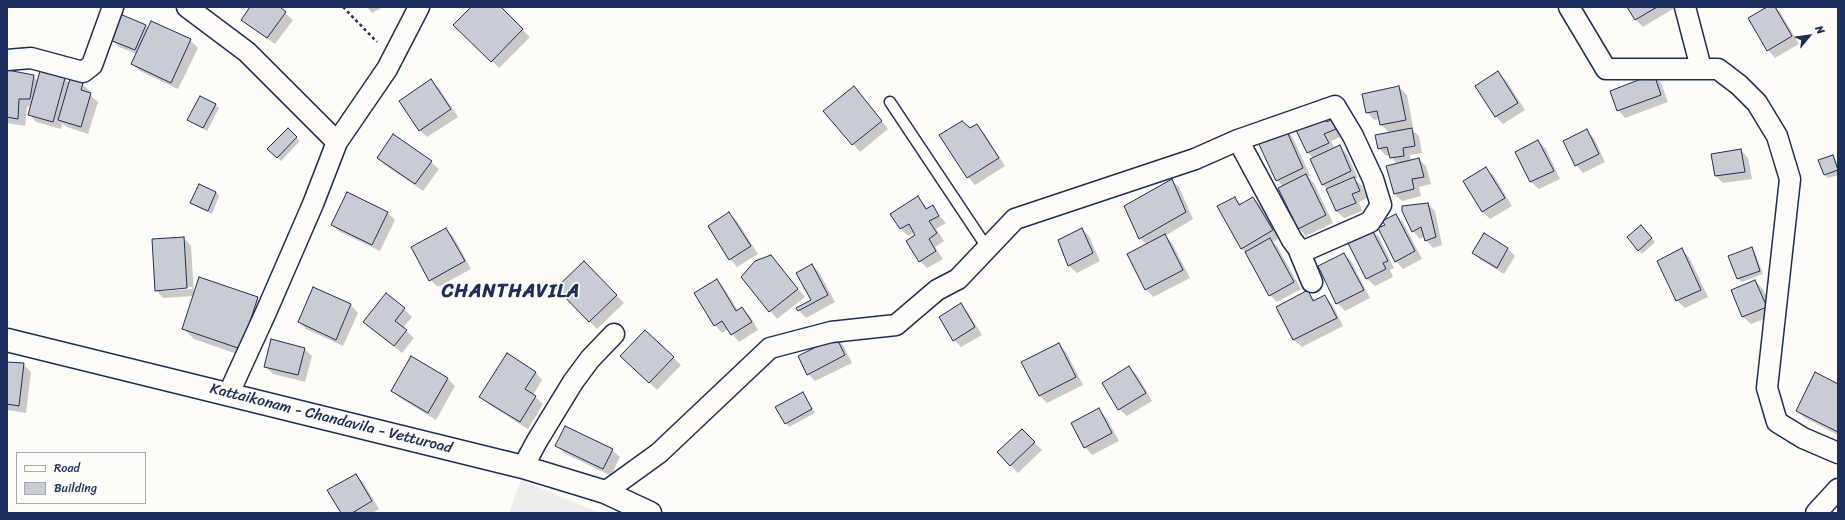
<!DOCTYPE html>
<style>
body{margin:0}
#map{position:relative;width:1845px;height:520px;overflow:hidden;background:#fdfcf7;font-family:Sriracha,sans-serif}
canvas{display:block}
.frame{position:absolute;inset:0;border:8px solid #1b2f5e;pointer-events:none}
.legend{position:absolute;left:16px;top:452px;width:130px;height:52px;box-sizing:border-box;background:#fdfcf7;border:1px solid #a3aaba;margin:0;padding:5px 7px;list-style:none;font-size:12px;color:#1b2f5e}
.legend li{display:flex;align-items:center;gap:8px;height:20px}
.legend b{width:20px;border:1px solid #a3aaba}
.north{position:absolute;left:1789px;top:16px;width:40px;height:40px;-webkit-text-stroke:3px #fdfcf7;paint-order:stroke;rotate:61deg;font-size:11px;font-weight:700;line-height:16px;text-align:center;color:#1b2f5e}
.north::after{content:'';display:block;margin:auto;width:14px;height:18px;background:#1b2f5e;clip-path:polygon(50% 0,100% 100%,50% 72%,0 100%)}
</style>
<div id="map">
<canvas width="1845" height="520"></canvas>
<div class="frame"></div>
<ul class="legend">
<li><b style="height:5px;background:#fdfcf7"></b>Road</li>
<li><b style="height:11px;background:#c9ccd3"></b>Building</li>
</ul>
<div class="north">N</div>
</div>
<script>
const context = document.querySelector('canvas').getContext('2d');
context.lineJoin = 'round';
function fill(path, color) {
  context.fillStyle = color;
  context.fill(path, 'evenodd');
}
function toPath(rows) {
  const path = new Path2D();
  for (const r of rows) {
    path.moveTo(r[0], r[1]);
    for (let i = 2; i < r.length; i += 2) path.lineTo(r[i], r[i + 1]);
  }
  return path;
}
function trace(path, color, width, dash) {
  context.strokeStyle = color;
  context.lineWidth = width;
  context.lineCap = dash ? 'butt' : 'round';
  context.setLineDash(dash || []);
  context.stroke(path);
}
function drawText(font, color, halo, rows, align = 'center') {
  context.font = font + ' Sriracha,sans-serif';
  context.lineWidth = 3.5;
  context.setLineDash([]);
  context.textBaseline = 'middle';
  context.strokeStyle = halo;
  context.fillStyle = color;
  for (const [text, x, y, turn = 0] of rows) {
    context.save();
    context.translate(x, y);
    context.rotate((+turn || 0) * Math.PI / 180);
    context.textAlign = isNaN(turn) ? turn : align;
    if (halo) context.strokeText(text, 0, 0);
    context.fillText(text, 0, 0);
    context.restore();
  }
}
fill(toPath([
 [521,480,600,513,509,513]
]), '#edeeec');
fill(toPath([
 [251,7,278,7,293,20,275,44,250,27,242,20],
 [367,7,383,7,372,13],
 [472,7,499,7,530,37,499,68,455,25],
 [1628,7,1676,7,1643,27,1636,20],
 [1769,7,1775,7,1780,12,1799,44,1775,58,1768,50],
 [145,25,149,29,190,40,198,48,178,89,140,71,132,64,137,54,119,47,111,39],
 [7,71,33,76,38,81,65,79,70,84,82,84,90,91,89,94,98,102,88,134,67,127,62,123,61,129,36,122,29,114,31,106,27,107,25,126,7,123],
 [1498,72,1506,80,1525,110,1503,124,1496,117,1476,86],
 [1653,75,1661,83,1668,102,1625,118,1618,110],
 [431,81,439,88,458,117,427,137,419,130],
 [1399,87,1407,95,1413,127,1410,128,1419,136,1422,153,1410,155,1411,161,1419,159,1426,166,1431,184,1419,187,1421,196,1402,201,1394,194,1397,164,1390,155,1386,156,1379,148,1390,133,1381,125,1380,119,1374,120,1367,112],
 [861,95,888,129,860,152,825,111],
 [215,105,219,108,207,131,189,120],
 [1325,119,1328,122,1331,121,1339,128,1343,136,1331,141,1335,149,1340,146,1347,154,1358,178,1355,179,1362,186,1367,198,1359,202,1362,211,1344,218,1336,211,1328,190,1322,184,1314,159,1308,153],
 [977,126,984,133,1005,166,975,185,968,177,970,130],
 [288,129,300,141,281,161,269,149],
 [1284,129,1292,136,1310,175,1308,177,1314,183,1333,223,1306,236,1299,228,1283,187,1277,180],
 [1586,131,1594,138,1605,162,1583,173,1576,165],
 [1538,141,1546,149,1560,179,1539,189,1531,182,1517,152],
 [1741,150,1748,158,1752,179,1723,183,1716,176],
 [1833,156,1838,164,1838,175,1828,178,1825,175],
 [378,158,431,162,439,169,423,191,385,165],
 [1486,168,1494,176,1512,206,1490,219,1483,212,1465,182],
 [1171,180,1179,187,1193,219,1165,236,1172,243,1190,278,1153,297,1146,289,1147,245,1140,238],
 [216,192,219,196,212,214,195,206,192,203],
 [918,197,928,209,932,207,946,223,936,229,944,241,935,247,943,259,927,268,920,261,917,236,915,232,908,236,901,229,891,214],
 [1235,198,1242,205,1253,198,1261,206,1279,238,1273,242,1277,246,1301,289,1277,302,1270,295,1246,253,1241,248],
 [1428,204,1435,211,1442,245,1433,248,1426,240,1425,236,1420,239,1413,231],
 [387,212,395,220,380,251,340,232,333,225],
 [729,213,737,221,758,254,737,267,730,259],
 [1396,215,1403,222,1422,259,1403,269,1396,261,1386,226],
 [446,229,453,236,471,269,438,287,430,280],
 [1082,229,1089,236,1100,261,1077,273,1069,266,1059,240],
 [1371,229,1379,237,1394,268,1390,270,1393,277,1375,286,1367,279,1349,243,1362,237],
 [1645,230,1655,242,1642,254,1639,250],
 [1484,234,1508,249,1515,256,1504,274,1481,260,1474,253],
 [184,238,191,246,194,294,257,298,268,309,251,359,194,339,183,328,194,296,163,298,156,290],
 [192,287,192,289,161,291,161,289],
 [1751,249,1755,252,1763,274,1742,282,1738,279],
 [1682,250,1689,257,1708,297,1685,308,1677,301,1658,261],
 [1344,254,1351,261,1370,298,1345,311,1337,303],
 [770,256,805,297,777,319,742,277],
 [584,262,624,303,597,329,557,288],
 [812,265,819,272,835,302,806,318,799,310,812,301],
 [717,280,724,288,738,311,742,308,750,316,758,330,739,342,728,329,722,333,715,325,695,294],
 [1755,281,1763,289,1774,315,1751,324,1743,317,1732,291],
 [314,288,351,305,358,313,343,346,306,329,299,322],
 [1308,292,1316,301,1324,296,1332,304,1343,326,1302,347,1294,340,1278,308],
 [960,305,968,312,982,335,961,347,954,340],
 [404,309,412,317,403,328,414,338,402,353,364,322],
 [645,331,681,365,657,390,622,356],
 [836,338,843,345,852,363,815,381,808,374],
 [1059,344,1066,352,1083,385,1047,403,1039,395],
 [304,349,312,356,305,382,273,374,265,366],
 [411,358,448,379,455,386,436,420,400,398,392,391],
 [7,363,23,364,31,372,26,413,7,410],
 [1129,368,1137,375,1152,401,1127,416,1119,409],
 [535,372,542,380,533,395,543,404,528,429,488,404,481,396],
 [1838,385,1838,435,1805,418,1797,411],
 [802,394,815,413,789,427,777,408],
 [1099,410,1106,417,1119,441,1092,455,1085,447],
 [1022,430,1042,450,1018,473,998,452],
 [556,445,612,450,620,457,611,476,564,453],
 [355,475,363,482,379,509,372,513,342,513]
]), '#0003');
const building = toPath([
 [250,7,280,7,286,12,267,38,241,20,250,7],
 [471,7,501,7,523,29,491,62,453,25,471,7],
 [1627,7,1657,7,1635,20,1627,7],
 [1767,7,1775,7,1792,36,1767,51,1748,18,1767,7],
 [120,14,146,25,135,50,110,40,120,14],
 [151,21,191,39,171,83,131,64,151,21],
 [7,70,34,75,30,99,19,99,18,119,7,117,7,70],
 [40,71,65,78,53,122,28,115,40,71],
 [1498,71,1518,103,1495,117,1475,86,1498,71],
 [1654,74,1661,95,1617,111,1610,91,1654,74],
 [70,79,83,83,81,90,91,93,81,127,58,120,70,79],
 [431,79,451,109,419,131,399,101,431,79],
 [854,86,882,121,852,145,823,111,854,86],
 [1399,86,1406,120,1380,125,1377,111,1366,113,1362,94,1399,86],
 [200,96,216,104,203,128,187,120,200,96],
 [1325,118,1327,122,1332,119,1336,129,1324,134,1329,143,1307,153,1295,128,1325,118],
 [962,121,970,128,977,124,999,158,967,178,939,135,962,121],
 [1285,127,1303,168,1276,181,1257,140,1285,127],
 [288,128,297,137,277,158,267,149,288,128],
 [1412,128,1415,146,1403,148,1404,156,1390,158,1387,147,1378,149,1375,135,1412,128],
 [1587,129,1599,154,1575,166,1563,141,1587,129],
 [393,134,432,161,415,184,377,158,393,134],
 [1538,140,1554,171,1530,182,1515,152,1538,140],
 [1340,145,1351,171,1322,185,1310,159,1340,145],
 [1741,149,1745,172,1715,176,1711,154,1741,149],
 [1833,155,1838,170,1824,175,1818,160,1833,155],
 [1419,158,1424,177,1412,179,1414,189,1394,194,1386,166,1419,158],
 [1486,167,1505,198,1482,212,1463,181,1486,167],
 [1306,174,1326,215,1298,229,1278,188,1306,174],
 [1354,177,1360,191,1352,194,1356,203,1336,211,1326,189,1354,177],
 [1172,179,1186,212,1139,239,1124,206,1172,179],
 [199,184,216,192,208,211,190,203,199,184],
 [347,192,388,212,372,245,331,225,347,192],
 [918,196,926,209,933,205,939,216,929,221,937,233,929,239,936,251,919,262,906,241,915,235,909,224,900,229,890,214,918,196],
 [1235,197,1239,205,1253,197,1273,230,1241,249,1217,206,1235,197],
 [1428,203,1436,237,1425,241,1421,227,1412,232,1402,211,1402,206,1428,203],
 [729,212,751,246,729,260,708,226,729,212],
 [1396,214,1415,251,1395,262,1378,228,1385,225,1382,221,1396,214],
 [1641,225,1652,238,1638,251,1627,237,1641,225],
 [446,228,465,261,429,281,411,247,446,228],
 [1082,228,1093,253,1068,266,1058,240,1082,228],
 [1371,228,1388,261,1383,263,1386,269,1366,279,1348,243,1361,237,1371,228],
 [1484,233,1508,248,1497,268,1472,253,1484,233],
 [1165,234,1183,270,1145,290,1127,254,1165,234],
 [184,237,187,288,155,291,152,239,184,237],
 [1270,238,1294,282,1269,296,1245,252,1270,238],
 [1752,247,1760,271,1737,279,1728,256,1752,247],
 [1682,248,1701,290,1676,301,1657,261,1682,248],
 [1344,253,1364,290,1336,304,1318,266,1344,253],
 [771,255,798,289,769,312,741,277,755,261,771,255],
 [584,261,617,295,589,322,556,288,584,261],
 [812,264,828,295,798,311,796,308,811,300,796,273,812,264],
 [199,277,258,297,241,349,182,329,199,277],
 [717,279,736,311,742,307,752,322,731,335,722,321,714,326,694,293,717,279],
 [1755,280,1767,307,1742,317,1731,290,1755,280],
 [313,287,351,304,336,340,298,322,313,287],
 [1308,290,1313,301,1325,295,1337,318,1293,340,1276,307,1308,290],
 [386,293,405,308,395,321,407,330,394,346,363,322,386,293],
 [961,303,975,327,953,341,939,317,961,303],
 [645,330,674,357,649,383,620,356,645,330],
 [836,337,845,355,807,375,798,356,836,337],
 [271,339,305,348,298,375,264,367,271,339],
 [1059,343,1076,377,1039,396,1021,362,1059,343],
 [507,353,536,372,525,389,536,396,520,422,479,397,507,353],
 [411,356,448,378,428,413,391,391,411,356],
 [7,362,24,363,19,406,7,404,7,362],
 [1129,366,1146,393,1118,410,1102,383,1129,366],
 [1815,372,1838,384,1838,432,1796,411,1815,372],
 [803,392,812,409,785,424,775,407,803,392],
 [1099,408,1112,433,1084,448,1071,423,1099,408],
 [565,426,613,449,603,469,555,446,565,426],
 [1022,429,1035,442,1010,466,997,452,1022,429],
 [356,474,372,501,352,513,341,513,327,490,356,474]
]);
fill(building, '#c9ccd3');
trace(building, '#1b2f5e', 1);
const lane = toPath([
 [890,102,988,249]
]);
const street = toPath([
 [187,7,247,52,337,142],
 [1569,7,1606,69,1718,69,1739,85,1757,103,1777,136,1790,179,1767,388,1777,422,1803,438,1838,453],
 [1685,7,1701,68],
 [7,60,31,58,83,72,92,65,113,7],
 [1298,248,1312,282],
 [229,393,267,310,313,204,337,142,387,69,419,7],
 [523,467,537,441,573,382,590,359,614,334],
 [605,492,659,453,770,348,831,332,896,325,937,290,958,279,1015,219,1195,159,1238,140,1292,240,1298,248,1304,251,1370,222,1381,205,1373,179,1353,136,1335,106,1238,140],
 [1816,513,1838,489]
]);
const primary = toPath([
 [7,340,523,467,605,492,650,513]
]);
trace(lane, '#1b2f5e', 13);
trace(street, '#1b2f5e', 23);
trace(primary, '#1b2f5e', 25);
trace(toPath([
 [343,7,377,42]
]), '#1b2f5e', 2.5, [3, 3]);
trace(lane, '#fdfcf7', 10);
trace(street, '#fdfcf7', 20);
trace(primary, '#fdfcf7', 22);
drawText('15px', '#1b2f5e', '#fdfcf7', [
 ["Kattaikonam - Chandavila - Vetturoad",331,419,14]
]);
context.letterSpacing = '1px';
drawText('bold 19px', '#1b2f5e', '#fdfcf7', [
 ["CHANTHAVILA",511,292]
]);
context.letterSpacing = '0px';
</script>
